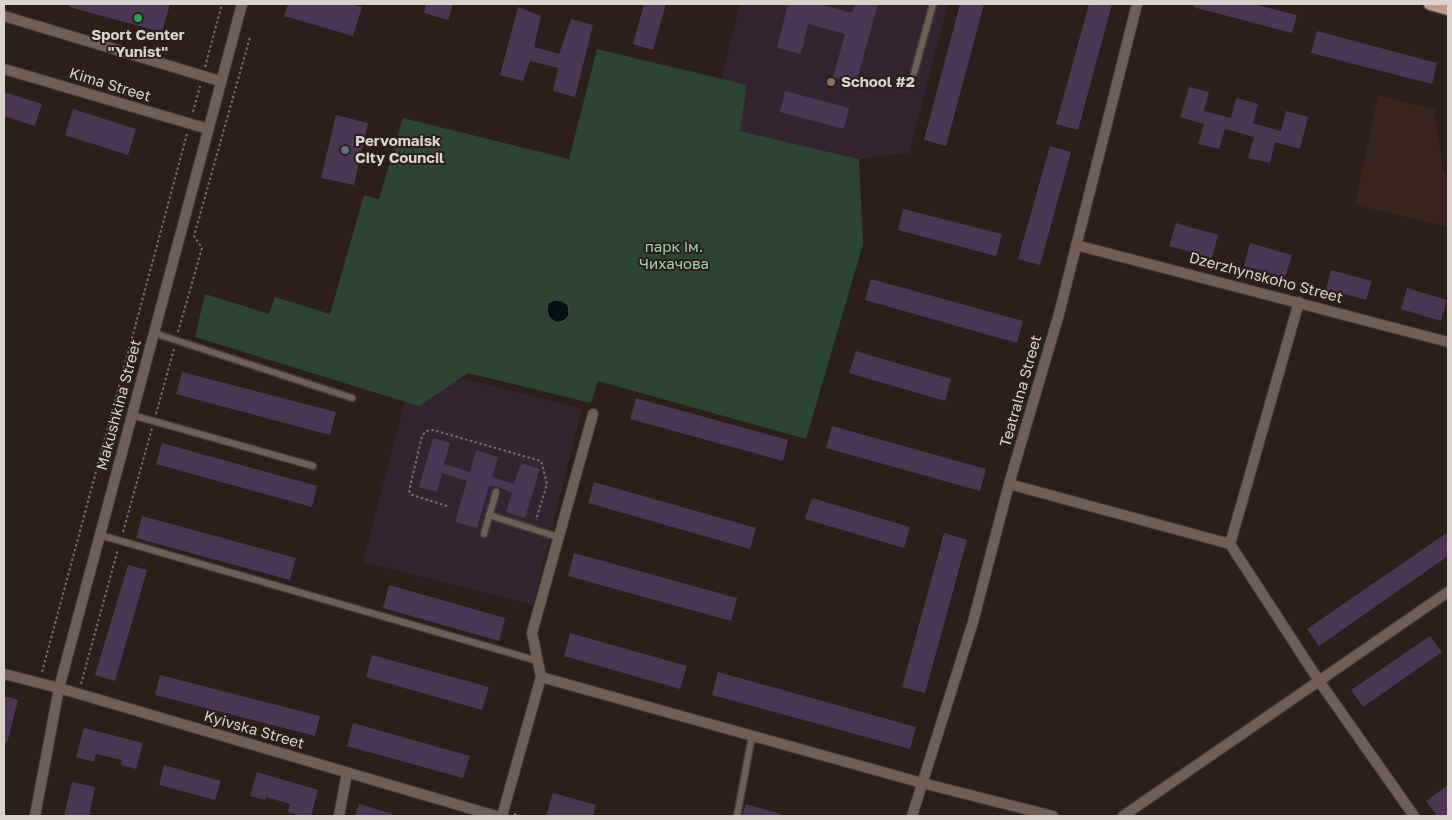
<!DOCTYPE html>
<meta charset="utf-8">
<style>
body{margin:0}
#map{position:relative;width:1452px;height:820px;overflow:hidden;background:#2c1f1a;font-family:"Golos Text",sans-serif}
canvas{display:block}
.frame{position:absolute;inset:0;border:5px solid #dbd2ce;pointer-events:none}
</style>
<div id="map">
<canvas width="1452" height="820"></canvas>
<div class="frame"></div>
</div>
<script>
const context = document.querySelector('canvas').getContext('2d');
context.lineJoin = 'round';
function fill(path, color) {
  context.fillStyle = color;
  context.fill(path, 'evenodd');
}
function toPath(rows) {
  const path = new Path2D();
  for (const r of rows) {
    path.moveTo(r[0], r[1]);
    for (let i = 2; i < r.length; i += 2) path.lineTo(r[i], r[i + 1]);
  }
  return path;
}
function trace(path, color, width, dash) {
  context.strokeStyle = color;
  context.lineWidth = width;
  context.lineCap = dash ? 'butt' : 'round';
  context.setLineDash(dash || []);
  context.stroke(path);
}
function drawText(font, color, halo, rows, align = 'center') {
  context.font = font + ' "Golos Text",sans-serif';
  context.lineWidth = 4;
  context.setLineDash([]);
  context.textBaseline = 'middle';
  context.strokeStyle = halo;
  context.fillStyle = color;
  for (const [text, x, y, turn = 0] of rows) {
    context.save();
    context.translate(x, y);
    context.rotate((+turn || 0) * Math.PI / 180);
    context.textAlign = isNaN(turn) ? turn : align;
    if (halo) context.strokeText(text, 0, 0);
    context.fillText(text, 0, 0);
    context.restore();
  }
}
fill(toPath([
 [1378,95,1435,110,1434,114,1443,169,1448,180,1448,227,1355,205]
]), '#38261e');
fill(toPath([
 [740,4,948,4,909,153,859,159,740,131,747,85,721,80],
 [414,366,582,409,533,605,363,562]
]), '#332430');
fill(toPath([
 [597,49,747,85,740,131,859,159,863,244,806,439,598,381,591,403,468,373,419,406,195,337,205,294,269,314,275,297,330,314,364,195,379,199,403,118,569,159]
]), '#2c4432');
const water = toPath([
 [555,300,562,301,568,305,569,315,565,320,560,322,555,322,549,317,547,311,548,303,555,300]
]);
fill(water, '#011012');
trace(water, '#424a4a', 1);
fill(toPath([
 [69,4,170,4,162,32,69,7],
 [288,4,351,4,362,7,353,36,284,16],
 [426,4,453,4,448,20,424,13],
 [644,4,666,4,653,50,633,44],
 [788,4,819,4,852,13,855,4,878,4,856,83,833,77,845,34,808,24,801,54,777,48],
 [960,4,984,4,946,146,924,140],
 [1089,4,1112,4,1078,130,1056,124],
 [1193,4,1253,4,1297,15,1292,33,1193,7],
 [518,7,541,16,534,47,559,54,571,19,593,25,575,97,553,91,558,68,530,61,523,81,500,75],
 [1317,31,1437,63,1432,84,1311,53],
 [1189,87,1209,92,1204,111,1231,118,1236,98,1258,104,1253,123,1281,131,1286,111,1308,117,1300,149,1275,142,1270,163,1248,158,1254,137,1225,129,1219,149,1198,144,1204,124,1180,117],
 [785,91,849,108,844,129,780,112],
 [4,92,42,104,35,126,4,116],
 [73,109,136,129,128,155,65,135],
 [336,115,368,123,354,185,321,178],
 [1050,146,1071,152,1040,265,1018,259],
 [903,209,1002,234,996,256,898,230],
 [1176,223,1218,235,1212,258,1169,246],
 [1250,243,1292,255,1285,277,1244,266],
 [1331,270,1372,281,1366,300,1326,289],
 [871,279,1023,321,1017,343,865,300],
 [1407,288,1447,300,1441,321,1401,309],
 [856,351,951,379,945,401,849,373],
 [182,372,336,412,330,435,176,394],
 [636,398,788,440,783,461,630,419],
 [832,426,986,469,980,491,826,448],
 [433,438,450,443,444,464,470,472,476,450,498,457,492,477,514,484,521,463,540,469,525,518,506,512,512,493,498,487,489,486,477,528,455,522,467,481,442,473,437,492,419,487],
 [162,443,317,486,312,507,156,464],
 [594,482,756,528,750,549,588,503],
 [812,498,910,527,904,548,805,519],
 [142,516,296,558,290,580,136,538],
 [1448,532,1448,556,1319,646,1307,629],
 [944,533,967,540,925,693,902,687],
 [574,553,737,598,731,621,568,576],
 [128,565,147,570,115,681,95,675],
 [389,585,505,618,499,641,383,608],
 [570,633,687,666,680,689,564,656],
 [1430,636,1442,652,1363,707,1351,690],
 [372,655,489,687,482,710,366,677],
 [718,672,916,727,910,749,712,695],
 [160,675,320,716,315,736,155,695],
 [4,696,18,700,7,743,4,743],
 [353,723,470,756,463,778,347,746],
 [84,728,143,743,136,769,121,765,122,760,96,754,94,762,76,757],
 [164,765,221,781,215,800,159,785],
 [257,772,318,790,311,816,301,816,288,812,290,804,266,797,265,800,250,796],
 [72,782,95,787,89,816,64,816],
 [1448,785,1448,816,1437,816,1426,801],
 [553,793,596,805,593,816,546,816],
 [359,804,393,814,393,816,355,816],
 [746,804,781,814,780,816,742,816]
]), '#4d3554');
const service = toPath([
 [914,73,933,4],
 [154,333,352,398],
 [132,415,313,466],
 [489,515,558,537],
 [484,534,496,492],
 [100,535,538,661],
 [737,816,752,736]
]);
const minor = toPath([
 [4,16,220,81],
 [4,69,208,129],
 [1076,245,1448,342],
 [1299,302,1230,544,1319,681,1414,816],
 [1009,484,1230,544],
 [4,674,59,688,496,816],
 [541,677,922,783,1053,816],
 [339,816,347,773],
 [502,816,541,677,532,633,593,414],
 [912,816,973,622,1009,484,1059,314,1137,4],
 [1123,816,1448,592]
]);
const tertiary = toPath([
 [35,816,59,688,242,4]
]);
const primary = toPath([
 [1430,4,1448,9]
]);
trace(service, '#483c37', 9);
trace(minor, '#483c37', 12);
trace(tertiary, '#483c37', 12);
trace(primary, '#483c37', 15);
trace(toPath([
 [205,67,222,4],
 [193,112,200,86],
 [178,332,202,248,194,236,250,37],
 [156,414,174,349],
 [447,506,412,495,409,491,422,436,426,431,433,430,541,461,547,484,536,520],
 [123,532,152,428],
 [42,672,187,134],
 [81,684,118,549],
 [514,814,521,816]
]), '#7b706b', 2, [2.5, 2.5]);
trace(service, '#715e57', 6);
trace(minor, '#715e57', 10);
trace(tertiary, '#715e57', 10);
trace(primary, '#c0998b', 12);
for (const [x, y, r, color] of [
 [138,18,5,"#2e9e5b"],
 [831,82,5,"#8d6e63"],
 [345,150,5,"#5c6f8a"]
]) {
  const dot = new Path2D();
  dot.arc(x, y, r, 0, 2 * Math.PI);
  context.fillStyle = color;
  context.fill(dot);
  trace(dot, '#2c1f1a', 2);
}
drawText('bold 15px', '#dbd2ce', '#2c1f1a', [
 ["Sport Center",138,35,"center"],
 ["\"Yunist\"",138,52,"center"],
 ["School #2",841,82],
 ["Pervomaisk",355,141],
 ["City Council",355,158]
], 'left');
drawText('15px', '#dbd2ce', '#2c1f1a', [
 ["Kima Street",110,85,17],
 ["Dzerzhynskoho Street",1266,278,15],
 ["Teatralna Street",1021,391,-74],
 ["Makushkina Street",119,405,-75],
 ["Kyivska Street",254,730,16]
]);
drawText('15px', '#98d7a9', '#2c1f1a', [
 ["парк ім.",674,247],
 ["Чихачова",674,264]
]);
</script>
